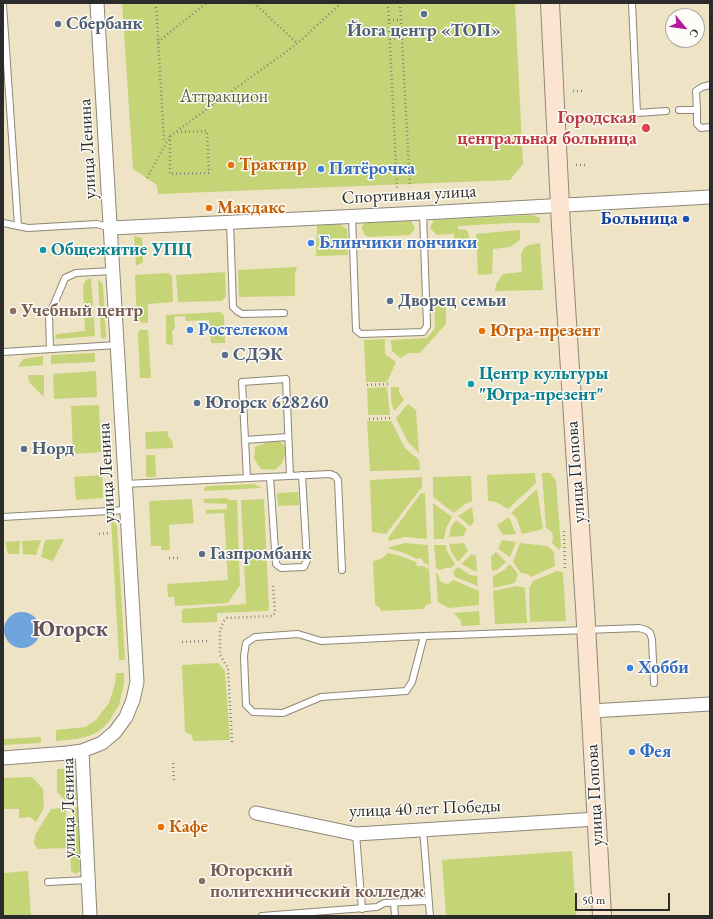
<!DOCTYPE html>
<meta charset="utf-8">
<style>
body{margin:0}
#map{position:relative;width:713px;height:919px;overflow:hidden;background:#efe3c5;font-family:"EB Garamond",serif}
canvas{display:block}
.frame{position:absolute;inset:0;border:4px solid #2b2b2b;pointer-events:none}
.north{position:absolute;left:665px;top:8px;width:40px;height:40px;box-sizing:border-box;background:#fdfcf7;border:1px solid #a9a8a5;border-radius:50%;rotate:119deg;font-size:11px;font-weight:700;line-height:16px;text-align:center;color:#2b2b2b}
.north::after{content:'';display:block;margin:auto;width:14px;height:18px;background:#b5179e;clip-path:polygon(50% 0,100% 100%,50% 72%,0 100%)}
.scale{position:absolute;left:575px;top:893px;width:95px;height:18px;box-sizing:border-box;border:2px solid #2b2b2b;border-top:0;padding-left:5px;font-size:12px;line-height:14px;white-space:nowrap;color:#2b2b2b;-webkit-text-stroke:3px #fdfcf7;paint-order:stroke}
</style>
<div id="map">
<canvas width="713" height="919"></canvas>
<div class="frame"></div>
<div class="north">С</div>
<div class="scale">50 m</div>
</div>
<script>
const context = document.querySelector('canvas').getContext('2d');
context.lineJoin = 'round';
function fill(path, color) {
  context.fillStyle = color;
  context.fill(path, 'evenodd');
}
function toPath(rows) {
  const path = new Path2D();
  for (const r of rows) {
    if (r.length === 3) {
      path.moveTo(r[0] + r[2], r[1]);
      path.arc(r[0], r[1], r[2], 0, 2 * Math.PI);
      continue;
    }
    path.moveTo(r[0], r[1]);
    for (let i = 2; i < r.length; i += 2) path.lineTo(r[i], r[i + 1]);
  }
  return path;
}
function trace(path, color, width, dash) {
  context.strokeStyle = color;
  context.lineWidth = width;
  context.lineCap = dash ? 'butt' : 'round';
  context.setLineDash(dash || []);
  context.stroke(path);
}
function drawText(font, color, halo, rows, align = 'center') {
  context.font = font + ' "EB Garamond",serif';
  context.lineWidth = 3;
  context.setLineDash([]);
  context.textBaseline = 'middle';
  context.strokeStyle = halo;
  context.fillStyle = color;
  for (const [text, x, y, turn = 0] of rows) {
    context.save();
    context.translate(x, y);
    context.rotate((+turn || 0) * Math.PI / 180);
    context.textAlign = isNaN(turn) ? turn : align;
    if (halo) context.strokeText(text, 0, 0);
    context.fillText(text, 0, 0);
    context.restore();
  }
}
fill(toPath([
 [122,3,515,3,523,164,510,180,158,194,157,185,133,169],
 [532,215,540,218,540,223,510,223,458,226,458,229,467,230,470,239,454,239,454,234,437,235,430,228,434,220],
 [411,221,415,228,410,235,368,237,364,234,362,229,362,226,366,223],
 [339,224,347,229,348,255,316,256,317,227,318,225],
 [520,230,520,239,516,243,510,247,493,249,492,274,478,275,476,234],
 [134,236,142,238,143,262,136,266],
 [540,243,543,290,495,291,496,284,503,274,522,272,521,254,524,248,529,245],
 [297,267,295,273,295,296,239,297,238,270],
 [225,272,226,296,224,299,221,301,178,302,176,275],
 [168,273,172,276,173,302,148,304,148,323,137,322,135,275],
 [91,278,95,336,56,339,55,336,57,334,85,331,83,285,87,279],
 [98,279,103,285,106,338,101,338],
 [434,299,446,299,446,324,420,353,409,353,400,358,392,351,391,340,427,338,435,328],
 [220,312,224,316,225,343,211,343,209,320,186,321,185,316,174,317,175,328,172,331,173,345,166,344,166,315],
 [140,330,148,330,151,378,140,378,138,334],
 [385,339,385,354,396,362,387,382,366,382,364,340],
 [95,353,95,362,51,364,51,355],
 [43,356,43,365,18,367,23,359],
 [96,371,97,397,54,399,53,374],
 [28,375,44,375,44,397,29,382],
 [387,387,390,415,368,415,367,388],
 [391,387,399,387,399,392,404,400,394,411,391,401],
 [408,404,416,410,419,453,408,442,396,418],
 [99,405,101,452,73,454,71,406],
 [367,421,391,421,405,448,419,460,420,470,370,471],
 [167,431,169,438,172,440,173,448,146,449,145,432],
 [273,440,279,441,285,446,285,455,282,463,275,470,261,469,254,459,255,447],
 [146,455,155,455,156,477,146,477],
 [535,473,536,483,508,509,496,502,488,501,487,475],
 [542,473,550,473,556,481,561,547,559,550,552,543,553,536,551,531,546,528],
 [102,475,103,498,76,500,74,477],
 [471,476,472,501,465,504,454,513,433,497,433,477],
 [422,477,422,487,386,534,372,532,370,480],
 [254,484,262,488,204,491,205,487,208,486],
 [537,489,543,529,522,534,517,519,511,513],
 [298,492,299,505,278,506,277,493],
 [421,493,425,493,427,539,405,537,389,541,388,538],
 [226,498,229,500,237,500,240,585,228,603,175,606,174,597,168,597,167,584,228,580,224,513,206,514,206,510,227,509,227,504,205,503,203,499],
 [192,499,194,523,169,525,170,550,161,550,161,546,151,546,149,501],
 [264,499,269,609,267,611,217,613,217,622,182,623,182,609,246,604,241,500],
 [433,503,452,517,446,528,444,539,434,539],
 [472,507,474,522,470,526,458,516],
 [509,517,516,534,503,535,497,525],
 [111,519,117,525,125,660,119,660],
 [456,520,467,529,463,536,449,537,451,527],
 [64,539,53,561,41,557,45,540],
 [41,540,36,555,23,554,22,541],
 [502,540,516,542,510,557,498,549],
 [20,541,19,554,8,554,5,542],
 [405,543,428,545,429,565,424,563,421,558,417,559,402,552,389,549,390,547],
 [464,543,468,551,458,562,451,551,449,544],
 [520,543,547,546,554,552,555,566,531,577,528,574,521,573,513,562],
 [434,545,446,545,447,551,455,564,451,568,446,568,440,570,436,568],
 [496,552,506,562,497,570,492,571,491,556],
 [388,553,401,556,416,562,417,566,423,566,429,569,431,604,426,605,424,609,381,611,380,608,375,605,373,561,381,559],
 [472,554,476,556,477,572,461,564],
 [510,564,518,574,515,583,493,588,493,576,504,570],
 [458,567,470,575,477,576,478,586,455,577,453,571],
 [557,571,563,572,566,621,530,622,529,588,533,581],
 [436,573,438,574,440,581,443,583,448,584,453,580,479,591,479,605,449,608,438,602],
 [517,586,525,588,527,623,495,624,493,591],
 [479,611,480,625,461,626,461,621,454,613],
 [218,663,225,671,230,740,193,741,192,735,185,732,182,665],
 [116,673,124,673,124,684,119,705,108,723,99,731,89,736,77,739,56,741,56,730,85,727,96,720,109,703,115,684],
 [41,737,41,743,3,745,3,739],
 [57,769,64,769,73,775,77,782,78,800,65,800,57,792],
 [32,777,43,789,44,808,36,822,30,817,19,818,19,809,3,809,3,778],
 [74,807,78,807,80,871,76,874,71,871,70,852,74,852,72,810],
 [63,808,66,811,67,848,38,849,34,844,35,835,51,809],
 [572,851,576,916,446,916,442,860],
 [28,871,31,916,3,916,3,873]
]), '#c4d476');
fill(toPath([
 [22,630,18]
]), '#70a4dd');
const lane = toPath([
 [632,3,637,113,666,111],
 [3,5,18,226,28,228,97,224,111,228],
 [679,110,697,110,696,91,702,87,710,85],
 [697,110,697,124,701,128,710,127],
 [352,216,356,330,361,334,423,332,427,326,423,213],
 [230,222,233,307,237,311,242,314,284,313],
 [3,223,18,226],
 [50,349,49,316,65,278,76,273,113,271],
 [3,352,117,345],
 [245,440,288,437],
 [270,477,276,564,281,568,304,567,307,560,302,475],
 [247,478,242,382,286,379,290,476],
 [125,484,330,474,335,476,338,480,342,570],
 [3,517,127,510],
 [424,636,412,682,406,691,321,697,283,713,253,712,246,705,244,656,246,643,255,637,298,634,321,641,424,636,456,635,639,628,646,630,650,633,652,639,654,683],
 [423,829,430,916],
 [356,834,362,909],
 [48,882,88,880],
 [394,903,395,916],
 [262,916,377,907,384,903,428,901]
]);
const street = toPath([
 [111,228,423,213,710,197],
 [591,711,710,704],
 [82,751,90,916],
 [3,758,67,753,82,751,102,743,115,732,126,717,133,700,137,682,97,3],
 [256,813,356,834,597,819]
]);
const secondary = toPath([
 [550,3,561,227,585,607,602,916]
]);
trace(lane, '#8d8778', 8);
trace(street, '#8d8778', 15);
trace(secondary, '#8d8778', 20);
trace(toPath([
 [156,3,164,142],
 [254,3,297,43],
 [388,3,397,188],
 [400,3,410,187],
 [389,20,401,20],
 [390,39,401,38],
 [158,42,206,3],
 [573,91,583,91],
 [170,136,170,174,209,173,207,131,175,132],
 [576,165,586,165],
 [147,178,170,136,298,43,341,3],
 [367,385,389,384],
 [369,419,392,418],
 [564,531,565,570],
 [99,534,109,533],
 [169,558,178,558],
 [182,642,209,641],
 [232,742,228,668,220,655,220,632,223,622,227,618,272,616,275,613,273,585],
 [173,763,174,781]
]), '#8d8778', 2.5, [1, 3]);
trace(lane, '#fff', 6);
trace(street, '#fff', 13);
trace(secondary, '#fce5d0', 18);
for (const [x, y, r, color] of [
 [424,14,4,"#5c6f8a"],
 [58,24,4,"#5c6f8a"],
 [646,128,5,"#e0444e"],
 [231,165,4,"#e8710a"],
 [321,169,4,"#3f7fe0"],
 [209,208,4,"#e8710a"],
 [686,219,4,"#1a4fb4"],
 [311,243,4,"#3f7fe0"],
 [43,250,4,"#0f9aa8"],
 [390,301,4,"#5c6f8a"],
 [13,311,4,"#8d6e63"],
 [190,330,4,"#3f7fe0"],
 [482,331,4,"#e8710a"],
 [225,355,4,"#5c6f8a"],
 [471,384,4,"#0f9aa8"],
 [197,403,4,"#5c6f8a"],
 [24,449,4,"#5c6f8a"],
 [202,554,4,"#5c6f8a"],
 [630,668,4,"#3f7fe0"],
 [632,752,4,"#3f7fe0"],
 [161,827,4,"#e8710a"],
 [202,881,4,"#8d6e63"]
]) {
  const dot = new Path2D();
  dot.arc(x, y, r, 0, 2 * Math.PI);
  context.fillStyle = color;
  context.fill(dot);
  trace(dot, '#fdfcf7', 1.5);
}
drawText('bold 18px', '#4e5e75', '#fdfcf7', [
 ["Сбербанк",66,24],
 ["Йога центр «ТОП»",424,31,"center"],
 ["Дворец семьи",398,301],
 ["СДЭК",233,355],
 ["Югорск 628260",205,403],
 ["Норд",32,449],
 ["Газпромбанк",210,554]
], 'left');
drawText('18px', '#595e42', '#fdfcf7', [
 ["Аттракцион",224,97]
]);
drawText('bold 18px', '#be3a42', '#fdfcf7', [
 ["Городская",637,118],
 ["центральная больница",637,139]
], 'right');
drawText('18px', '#2b2b2b', '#fdfcf7', [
 ["улица Ленина",88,149,-93],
 ["Спортивная улица",409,195,-3],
 ["улица Попова",576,472,-94],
 ["улица Ленина",107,473,-93],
 ["улица Попова",595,795,-93],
 ["улица Ленина",69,808,-91],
 ["улица 40 лет Победы",425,809,-2]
]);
drawText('bold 18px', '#c56008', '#fdfcf7', [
 ["Трактир",239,165],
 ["Макдакс",217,208],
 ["Югра-презент",490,331],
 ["Кафе",169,827]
], 'left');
drawText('bold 18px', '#366cbe', '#fdfcf7', [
 ["Пятёрочка",329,169],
 ["Блинчики пончики",319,243],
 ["Ростелеком",198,330],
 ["Хобби",638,668],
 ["Фея",640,752]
], 'left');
drawText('bold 18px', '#164399', '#fdfcf7', [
 ["Больница",678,219]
], 'right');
drawText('bold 18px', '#0d838f', '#fdfcf7', [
 ["Общежитие УПЦ",51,250],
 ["Центр культуры",479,374],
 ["\"Югра-презент\"",479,395]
], 'left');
drawText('bold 18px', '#785e54', '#fdfcf7', [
 ["Учебный центр",21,311],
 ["Югорский",210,871],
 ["политехнический колледж",210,892]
], 'left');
drawText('bold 22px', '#654f59', '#fdfcf7', [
 ["Югорск",70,630]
]);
</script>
